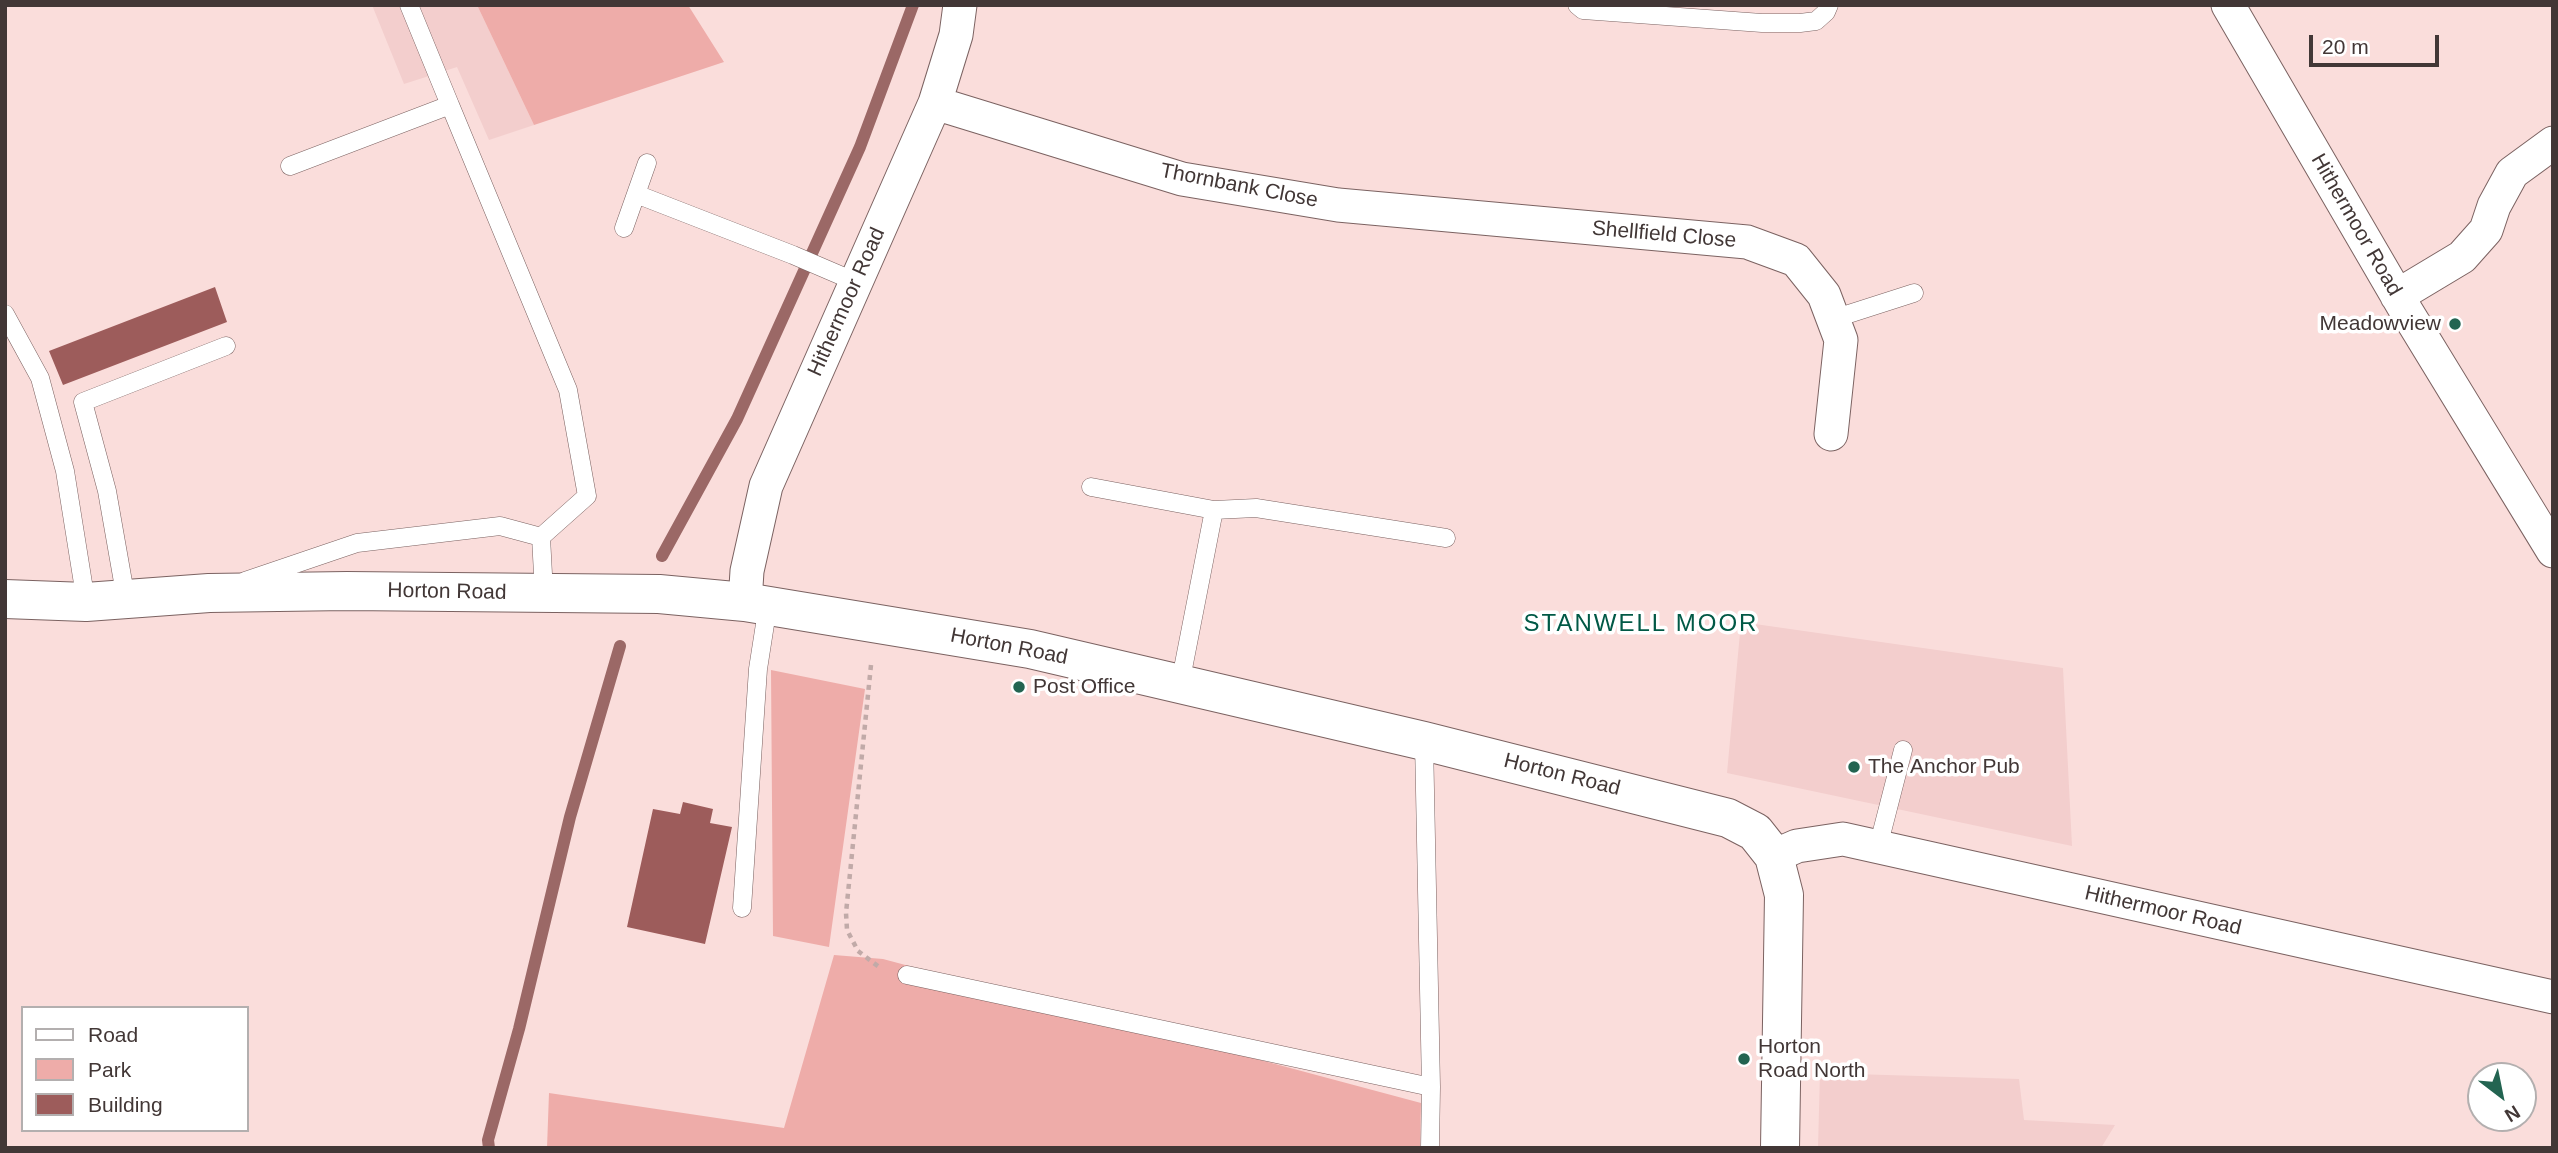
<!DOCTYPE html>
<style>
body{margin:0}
#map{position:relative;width:2558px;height:1153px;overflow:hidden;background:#fadddb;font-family:Helvetica,sans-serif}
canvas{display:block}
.frame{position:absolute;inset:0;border:7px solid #423736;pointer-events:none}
.legend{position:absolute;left:21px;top:1006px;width:228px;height:126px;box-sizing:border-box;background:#fff;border:2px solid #b3afaf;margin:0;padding:9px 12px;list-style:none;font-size:21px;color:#423736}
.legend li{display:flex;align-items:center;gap:14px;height:35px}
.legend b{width:35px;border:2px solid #b3afaf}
.north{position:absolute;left:2467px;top:1062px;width:70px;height:70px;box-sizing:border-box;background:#fff;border:2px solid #b3afaf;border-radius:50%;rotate:148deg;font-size:19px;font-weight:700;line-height:28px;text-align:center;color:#423736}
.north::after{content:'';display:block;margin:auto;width:24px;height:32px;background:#236451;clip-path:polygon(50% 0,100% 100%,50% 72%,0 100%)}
.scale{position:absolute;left:2309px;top:35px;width:130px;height:32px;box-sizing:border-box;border:4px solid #423736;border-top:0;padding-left:9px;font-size:21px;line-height:24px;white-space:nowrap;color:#423736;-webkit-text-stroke:5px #fff;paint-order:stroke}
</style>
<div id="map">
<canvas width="2558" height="1153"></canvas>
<div class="frame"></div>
<ul class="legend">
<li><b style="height:9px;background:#fff"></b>Road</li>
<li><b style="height:19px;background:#eeaca9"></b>Park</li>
<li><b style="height:19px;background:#9d5c5b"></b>Building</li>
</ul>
<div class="north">N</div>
<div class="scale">20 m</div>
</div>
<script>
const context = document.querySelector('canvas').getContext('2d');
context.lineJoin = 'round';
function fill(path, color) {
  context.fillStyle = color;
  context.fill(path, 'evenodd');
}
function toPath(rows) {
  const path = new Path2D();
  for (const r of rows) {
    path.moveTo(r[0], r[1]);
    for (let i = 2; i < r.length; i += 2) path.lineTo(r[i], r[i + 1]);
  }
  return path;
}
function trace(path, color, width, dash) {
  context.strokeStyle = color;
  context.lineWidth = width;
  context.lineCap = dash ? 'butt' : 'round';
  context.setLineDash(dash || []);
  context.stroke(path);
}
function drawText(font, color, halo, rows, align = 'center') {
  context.font = font + ' Helvetica,sans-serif';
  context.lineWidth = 7;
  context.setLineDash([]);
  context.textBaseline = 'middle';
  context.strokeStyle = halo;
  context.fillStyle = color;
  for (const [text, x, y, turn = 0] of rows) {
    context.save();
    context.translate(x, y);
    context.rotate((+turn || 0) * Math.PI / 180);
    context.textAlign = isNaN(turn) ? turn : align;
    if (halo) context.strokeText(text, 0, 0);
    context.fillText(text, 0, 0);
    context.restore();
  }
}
fill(toPath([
 [372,5,477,5,534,125,489,140,457,67,404,84],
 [1741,622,2063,668,2072,846,1727,773],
 [1820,1073,2019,1079,2024,1120,2115,1125,2101,1148,1818,1148]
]), '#f3cecd');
fill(toPath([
 [477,5,688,5,724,62,534,125],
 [771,670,865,689,829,947,773,936],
 [834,955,883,959,1421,1103,1420,1148,547,1148,549,1093,784,1128]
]), '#eeaca9');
trace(toPath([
 [662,556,737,419,860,147,913,5],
 [489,1148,488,1140,519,1029,570,817,620,646]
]), '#9b6866', 12);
fill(toPath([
 [215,287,227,322,63,385,49,351],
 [683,802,713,809,710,823,732,827,705,944,627,927,653,809,680,814]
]), '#9d5c5b');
const service = toPath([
 [409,5,450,105],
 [1577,5,1583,10,1762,23,1800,23,1816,21,1826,12,1829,5],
 [290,166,450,105,568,390,587,496,541,537],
 [636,194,793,255,856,282],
 [624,228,647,163],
 [5,314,40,378,65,471,86,602],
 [1833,319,1914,293],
 [1091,487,1214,510,1180,684],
 [1214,510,1256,508,1446,538],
 [245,581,357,543,500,526,541,537,544,593],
 [126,599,107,491,83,402,226,346],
 [1424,741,1431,1087,1430,1148],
 [1878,847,1903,750],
 [742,908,758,669,768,605],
 [907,975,1431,1087]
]);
const minor = toPath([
 [2228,5,2402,304,2553,551],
 [935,103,1182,179,1338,205,1747,242,1796,260,1824,295,1841,340,1831,434],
 [2397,296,2462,257,2486,230,2494,206,2512,173,2553,143],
 [745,602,747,571,766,486,935,103,956,35,960,5],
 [1774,856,1797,846,1843,839,2553,997]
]);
const tertiary = toPath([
 [5,599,86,602,209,593,347,591,659,594,745,602,1030,649,1424,741,1728,818,1755,832,1774,856,1784,895,1780,1148]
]);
trace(service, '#7b6261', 19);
trace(minor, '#7b6261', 35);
trace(tertiary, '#7b6261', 40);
trace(toPath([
 [871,665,846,913,847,930,858,951,879,967]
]), '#c1aaa8', 4.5, [5, 5]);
trace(service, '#fff', 18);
trace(minor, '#fff', 33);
trace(tertiary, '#fff', 38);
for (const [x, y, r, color] of [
 [2455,324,7,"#236451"],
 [1019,687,7,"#236451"],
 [1854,767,7,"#236451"],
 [1744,1059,7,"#236451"]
]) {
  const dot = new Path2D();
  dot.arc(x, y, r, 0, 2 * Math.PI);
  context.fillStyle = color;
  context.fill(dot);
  trace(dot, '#fff', 2.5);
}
drawText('21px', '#423736', '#fff', [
 ["Thornbank Close",1239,186,11],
 ["Hithermoor Road",2356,225,60],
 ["Shellfield Close",1664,235,5],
 ["Hithermoor Road",847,302,-66],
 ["Horton Road",447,592,1],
 ["Horton Road",1009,647,11],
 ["Horton Road",1562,775,14],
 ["Hithermoor Road",2163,911,13]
]);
drawText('21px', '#423736', '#fff', [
 ["Meadowview",2441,324,"right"],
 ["Post Office",1033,687],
 ["The Anchor Pub",1868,767],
 ["Horton",1758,1047],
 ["Road North",1758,1071]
], 'left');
context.letterSpacing = '2px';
drawText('24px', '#015946', '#fff', [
 ["STANWELL MOOR",1641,624]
]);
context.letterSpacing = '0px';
</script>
